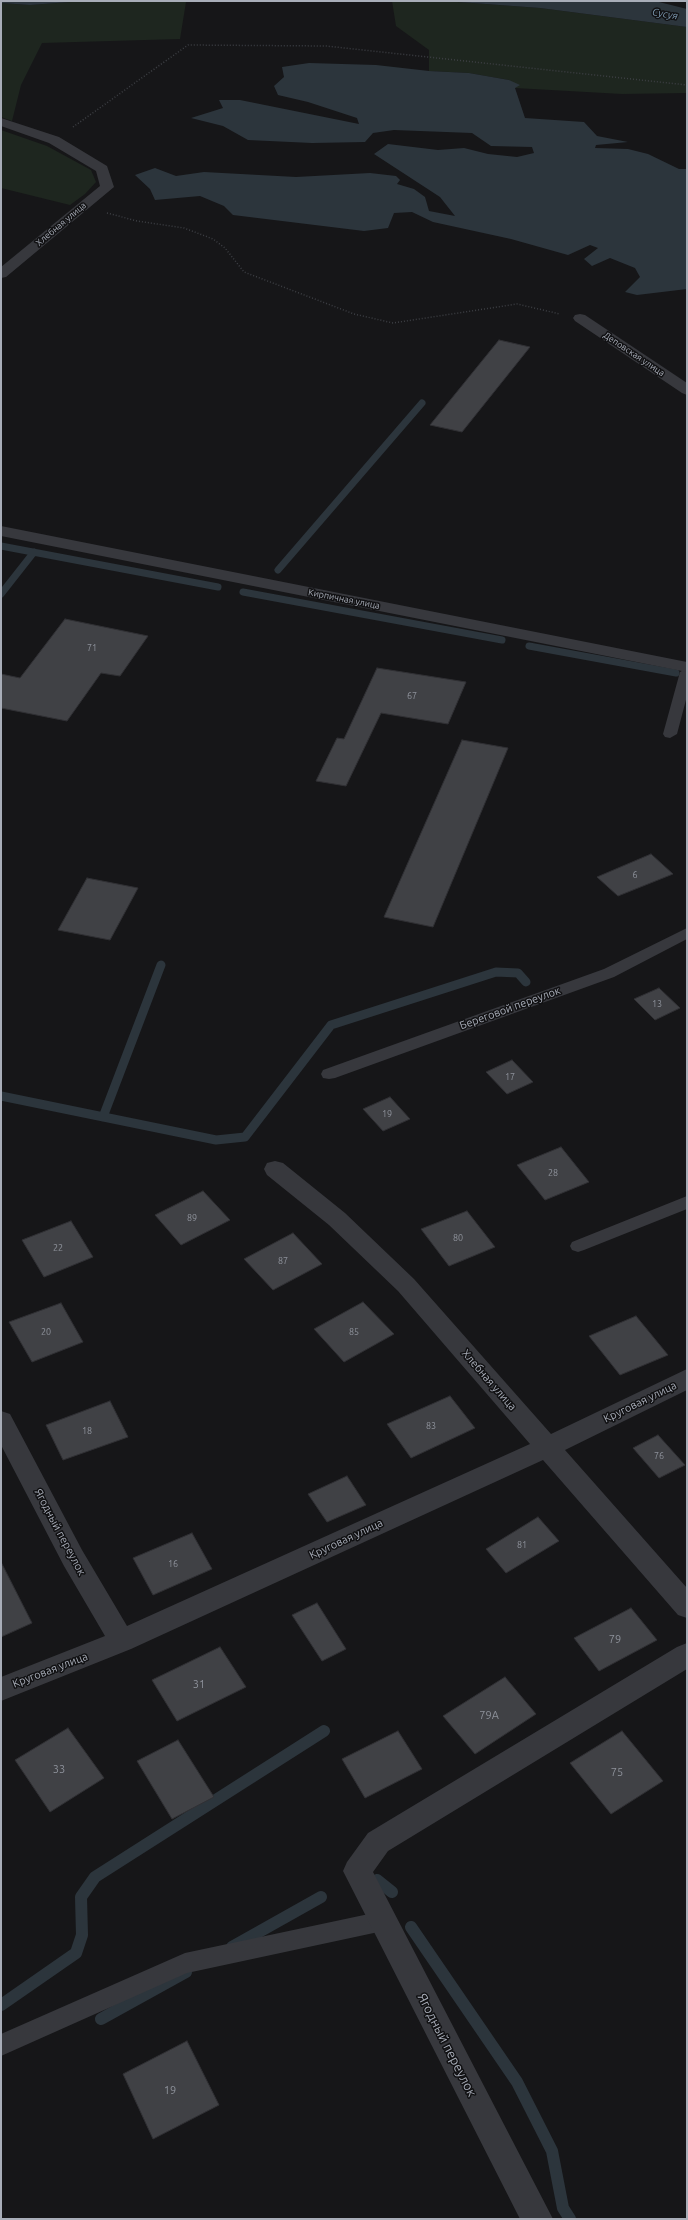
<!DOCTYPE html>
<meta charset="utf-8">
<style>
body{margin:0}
#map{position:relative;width:688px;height:2220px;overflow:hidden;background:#161618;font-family:Ubuntu,sans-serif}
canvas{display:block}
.frame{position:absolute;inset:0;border:2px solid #a8adb8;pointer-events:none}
</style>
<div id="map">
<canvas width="688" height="2220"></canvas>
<div class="frame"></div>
</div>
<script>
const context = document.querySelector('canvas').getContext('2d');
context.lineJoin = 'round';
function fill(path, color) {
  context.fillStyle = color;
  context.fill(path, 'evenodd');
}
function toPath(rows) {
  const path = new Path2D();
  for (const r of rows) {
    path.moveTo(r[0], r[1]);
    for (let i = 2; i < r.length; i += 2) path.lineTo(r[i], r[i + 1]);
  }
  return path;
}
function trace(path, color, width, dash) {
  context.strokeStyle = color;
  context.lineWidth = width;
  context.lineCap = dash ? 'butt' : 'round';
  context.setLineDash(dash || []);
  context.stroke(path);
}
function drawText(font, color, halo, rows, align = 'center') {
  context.font = font + ' Ubuntu,sans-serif';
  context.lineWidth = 3;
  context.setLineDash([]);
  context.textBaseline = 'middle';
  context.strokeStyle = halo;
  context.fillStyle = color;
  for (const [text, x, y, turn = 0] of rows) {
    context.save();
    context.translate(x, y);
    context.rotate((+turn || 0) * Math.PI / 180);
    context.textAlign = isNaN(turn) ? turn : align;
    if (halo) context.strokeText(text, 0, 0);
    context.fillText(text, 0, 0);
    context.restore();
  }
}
fill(toPath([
 [83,1,186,2,180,39,42,43,21,85,12,121,1,117,1,3,30,5],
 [392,1,445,1,540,8,687,27,687,93,622,94,515,88,509,80,469,73,429,71,429,50,396,26],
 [1,130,47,146,91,170,96,182,85,194,70,205,1,188]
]), '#1e261f');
fill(toPath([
 [1,1,83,1,30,5,1,3],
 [445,1,655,1,687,9,687,27,540,8],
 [309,63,376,65,429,71,469,73,509,80,520,85,515,88,525,118,584,122,597,136,628,142,596,145,595,148,628,149,648,154,679,169,687,169,687,289,637,295,625,292,640,277,635,268,610,258,592,266,584,259,598,248,590,245,568,255,511,239,433,222,412,212,394,213,388,228,364,231,233,215,224,206,200,196,155,200,150,189,135,175,155,168,176,176,204,172,296,177,370,173,396,176,400,180,397,184,414,189,425,197,429,211,455,216,440,197,374,154,388,144,438,150,464,148,488,154,517,157,534,153,532,147,491,146,472,133,394,130,373,133,365,142,312,143,248,140,223,126,191,118,223,108,219,100,240,100,359,124,357,118,308,102,278,95,274,86,284,77,282,67]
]), '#2c353c');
trace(toPath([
 [1,546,218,587],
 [278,570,422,403],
 [243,592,502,640],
 [1,594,34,552],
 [529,646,676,673]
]), '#2c353c', 7);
trace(toPath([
 [1,1096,216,1140,245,1137,331,1025,496,972,518,973,526,982],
 [103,1117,161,965]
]), '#2c353c', 9);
trace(toPath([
 [377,1880,392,1892],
 [411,1927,517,2082,552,2151,563,2208,570,2219],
 [232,1947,321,1897],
 [1,2005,76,1953,82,1935,81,1897,95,1877,324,1731],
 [101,2019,186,1972]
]), '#2c353c', 12);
const building = toPath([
 [499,340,530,347,462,432,430,425,499,340],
 [65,619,148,636,120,676,101,673,67,721,1,708,1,674,20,678,65,619],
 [377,668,466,682,448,724,381,713,346,786,316,781,337,738,344,739,377,668],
 [462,740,508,748,433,927,384,917,462,740],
 [651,854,673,874,618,896,597,877,651,854],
 [87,878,138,888,110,940,58,930,87,878],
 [659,988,680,1008,655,1020,634,999,659,988],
 [512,1060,533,1082,507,1094,486,1072,512,1060],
 [390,1097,410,1119,383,1131,363,1109,390,1097],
 [561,1147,589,1182,545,1200,517,1165,561,1147],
 [203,1191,230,1220,181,1245,155,1215,203,1191],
 [467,1211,495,1247,449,1266,421,1229,467,1211],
 [71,1221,93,1257,44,1277,22,1240,71,1221],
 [293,1233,322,1264,273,1290,244,1259,293,1233],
 [363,1302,394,1334,344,1362,314,1329,363,1302],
 [61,1303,83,1342,32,1362,9,1322,61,1303],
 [636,1316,668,1355,620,1375,589,1336,636,1316],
 [450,1396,475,1428,411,1458,387,1424,450,1396],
 [110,1401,128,1437,63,1460,46,1425,110,1401],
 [658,1435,685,1465,659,1478,633,1448,658,1435],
 [347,1476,366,1505,327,1522,308,1494,347,1476],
 [538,1517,559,1541,506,1573,486,1549,538,1517],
 [192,1533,212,1569,153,1595,133,1558,192,1533],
 [1,1562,32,1623,1,1637,1,1562],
 [317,1603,346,1649,322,1661,292,1615,317,1603],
 [631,1608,657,1640,599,1671,574,1638,631,1608],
 [220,1647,246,1687,177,1721,152,1680,220,1647],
 [505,1677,536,1714,475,1754,443,1716,505,1677],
 [68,1728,104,1778,50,1812,15,1760,68,1728],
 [398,1731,422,1769,365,1798,342,1759,398,1731],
 [622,1731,663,1781,611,1814,570,1763,622,1731],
 [178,1740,214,1797,172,1819,137,1761,178,1740],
 [187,2041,219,2105,153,2139,123,2074,187,2041]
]);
fill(building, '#404145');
trace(building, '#303034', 1);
trace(toPath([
 [73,127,188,45,326,46,687,85],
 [107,213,137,221,184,228,213,239,225,248,244,272,354,314,393,323,517,304,560,314]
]), '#3d3f44', 1.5, [1, 2]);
fill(toPath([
 [687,668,687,696,677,734,670,738,665,737,663,734,680,672,687,668],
 [687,928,687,939,614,977,335,1078,329,1079,323,1078,321,1074,323,1070,604,969,687,928],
 [687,1196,687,1209,584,1250,578,1252,572,1250,570,1246,572,1242,687,1196],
 [383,1911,391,1914,394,1921,391,1928,383,1931,187,1973,1,2056,1,2034,185,1953,383,1911]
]), '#37383d');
fill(toPath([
 [1,118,59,137,107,166,114,187,6,277,1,278,1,267,100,186,96,171,49,143,1,126,1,118],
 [580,314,585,315,687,383,687,395,682,393,575,321,573,318,575,315,580,314],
 [1,526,687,662,687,672,1,536,1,526],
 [275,1161,283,1163,345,1213,414,1279,551,1434,687,1369,687,1390,565,1450,687,1588,687,1618,678,1615,543,1460,131,1649,1,1701,1,1677,105,1636,64,1566,1,1445,1,1411,10,1414,82,1550,127,1626,530,1444,398,1291,329,1225,267,1175,264,1169,267,1163,275,1161],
 [687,1643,687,1669,388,1851,373,1872,553,2219,520,2219,343,1871,347,1862,368,1833,677,1647,687,1643]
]), '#37383d');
drawText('9px', '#a8adb8', '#111113', [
 ["Хлебная улица",61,224,-40],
 ["Деповская улица",634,354,34],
 ["Кирпичная улица",344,599,11]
]);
drawText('9px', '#8e929b', null, [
 ["71",92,648],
 ["67",412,696],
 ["6",635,875],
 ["13",657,1004],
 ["17",510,1077],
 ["19",387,1114],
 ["28",553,1173],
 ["89",192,1218],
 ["80",458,1238],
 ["22",58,1248],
 ["87",283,1261],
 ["20",46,1332],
 ["85",354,1332],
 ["83",431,1426],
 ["18",87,1431],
 ["76",659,1456],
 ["81",522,1545],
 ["16",173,1564]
]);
drawText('italic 10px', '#7f9bb3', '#111113', [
 ["Сусуя",665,14,10]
]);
drawText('11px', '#a8adb8', '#111113', [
 ["Береговой переулок",510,1008,-20],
 ["Хлебная улица",489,1380,49],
 ["Круговая улица",640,1402,-26],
 ["Ягодный переулок",60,1532,62],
 ["Круговая улица",346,1539,-25],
 ["Круговая улица",50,1670,-21]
]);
drawText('11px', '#8e929b', null, [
 ["79",615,1639],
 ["31",199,1684],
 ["79А",489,1715],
 ["33",59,1769],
 ["75",617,1772],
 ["19",170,2090]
]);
drawText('13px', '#a8adb8', '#111113', [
 ["Ягодный переулок",447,2045,63]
]);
</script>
